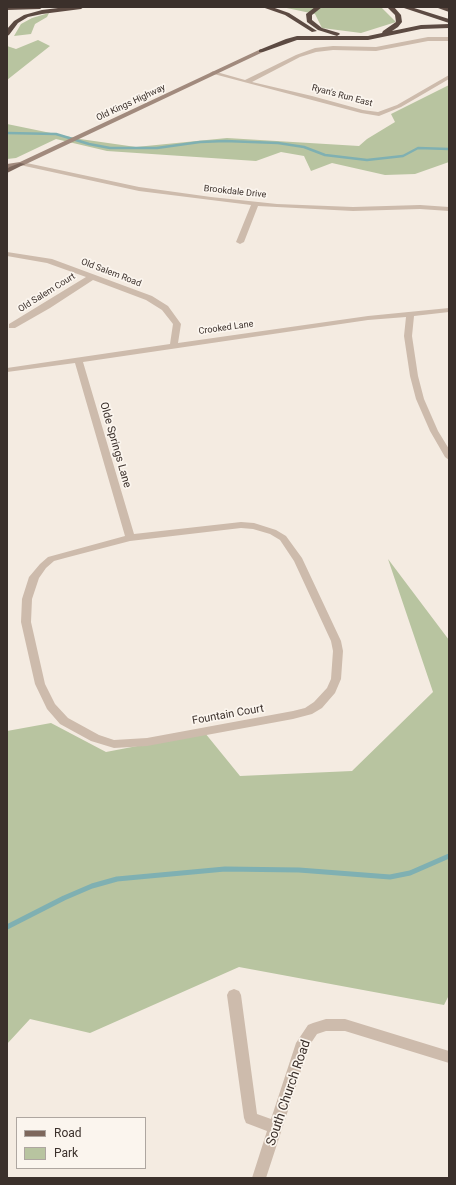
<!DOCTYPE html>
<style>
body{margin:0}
#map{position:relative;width:456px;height:1185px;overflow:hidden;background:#f4ebe1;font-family:Roboto,sans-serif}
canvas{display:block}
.frame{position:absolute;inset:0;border:8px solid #3b302b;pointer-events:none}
.legend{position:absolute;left:16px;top:1117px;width:130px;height:52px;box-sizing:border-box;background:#fbf5ee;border:1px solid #aea6a0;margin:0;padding:5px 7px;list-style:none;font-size:12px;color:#3b302b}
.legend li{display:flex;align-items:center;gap:8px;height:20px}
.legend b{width:20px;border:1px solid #aea6a0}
</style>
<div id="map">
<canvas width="456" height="1185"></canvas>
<div class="frame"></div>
<ul class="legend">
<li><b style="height:5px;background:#7d675c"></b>Road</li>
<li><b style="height:11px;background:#b8c4a0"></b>Park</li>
</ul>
</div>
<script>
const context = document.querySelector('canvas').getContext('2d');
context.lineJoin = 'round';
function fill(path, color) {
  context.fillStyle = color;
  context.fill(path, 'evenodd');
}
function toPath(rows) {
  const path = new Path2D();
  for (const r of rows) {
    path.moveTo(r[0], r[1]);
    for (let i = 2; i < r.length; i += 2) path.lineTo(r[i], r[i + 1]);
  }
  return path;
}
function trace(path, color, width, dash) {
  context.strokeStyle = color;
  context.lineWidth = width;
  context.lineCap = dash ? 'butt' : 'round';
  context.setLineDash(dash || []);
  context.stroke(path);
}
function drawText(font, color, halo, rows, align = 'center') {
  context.font = font + ' Roboto,sans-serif';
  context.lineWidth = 3.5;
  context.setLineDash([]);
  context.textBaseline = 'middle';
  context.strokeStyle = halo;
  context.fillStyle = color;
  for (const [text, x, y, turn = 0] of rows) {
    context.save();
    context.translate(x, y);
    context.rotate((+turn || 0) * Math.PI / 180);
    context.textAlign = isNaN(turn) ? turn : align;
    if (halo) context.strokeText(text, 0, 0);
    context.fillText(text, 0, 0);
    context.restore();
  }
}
fill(toPath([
 [282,7,381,7,396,22,361,33,322,28,315,14],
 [49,13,47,17,35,24,31,34,14,36,21,24,32,18],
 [38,40,50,46,7,80,7,46,16,49],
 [449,85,449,162,415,174,385,175,332,163,311,171,304,156,281,152,256,161,107,151,56,139,16,158,7,159,7,124,80,139,136,147,227,138,359,146,367,139,395,122,391,114],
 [388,559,449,640,449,995,444,1005,239,967,90,1033,30,1019,7,1044,7,731,51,723,106,752,205,733,240,776,352,771,433,692]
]), '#b8c4a0');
trace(toPath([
 [7,133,56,134,89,144,110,148,157,148,200,142,225,141,278,143,304,147,325,155,367,160,403,156,418,148,449,149]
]), '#7fb0b2', 2.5);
trace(toPath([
 [7,927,64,898,92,886,117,879,225,869,299,870,390,877,410,873,449,856]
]), '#7fb0b2', 5);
fill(toPath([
 [428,37,449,37,449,41,428,41,376,51,333,50,316,52,300,57,252,82,312,96,363,110,378,112,397,105,449,75,449,79,401,107,379,116,361,113,210,73,213,71,245,80,296,55,315,48,333,46,376,47,428,37],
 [22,162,139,187,211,197,277,204,353,207,420,205,449,207,449,211,420,209,353,211,258,206,244,242,240,244,236,242,251,205,139,191,20,165,20,163,22,162],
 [7,252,52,259,152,296,168,306,181,324,178,343,368,316,449,308,449,312,414,316,412,336,418,376,424,399,438,431,449,449,449,460,445,457,430,431,416,399,410,376,404,336,406,317,368,320,83,362,134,534,241,522,254,523,276,530,286,536,302,558,341,641,343,651,341,679,335,693,322,708,312,714,293,719,147,746,114,748,91,741,60,724,47,709,35,684,21,622,22,599,29,577,40,564,48,557,125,536,75,363,7,372,7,368,170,344,173,324,162,310,146,300,93,280,50,308,15,328,9,328,9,324,86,277,47,263,7,256,7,252],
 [241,528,253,529,270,534,280,540,294,561,331,641,333,651,331,679,327,688,314,702,305,708,293,711,147,738,114,740,99,735,68,718,55,704,45,684,31,622,32,599,39,578,46,568,54,561,65,558,130,541,241,528],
 [234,989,239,991,241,995,257,1114,271,1119,296,1043,308,1025,313,1023,326,1019,345,1019,449,1051,449,1063,345,1031,326,1031,317,1034,309,1046,266,1178,252,1178,267,1131,246,1123,244,1118,227,995,229,991,234,989]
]), '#cdbbac');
fill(toPath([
 [261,49,263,50,263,52,24,165,7,168,7,164,20,162,261,49]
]), '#a18a7d');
fill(toPath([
 [20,163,25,164,7,173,7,168,20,163]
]), '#7d675c');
fill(toPath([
 [7,7,43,7,40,9,7,10,7,7],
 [66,7,84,7,81,9,42,14,28,17,18,23,9,35,7,36,7,29,14,21,24,15,42,10,66,7],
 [262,7,272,7,289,13,317,31,312,32,285,15,262,7],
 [315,7,322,7,312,15,312,20,322,28,339,33,340,34,337,36,368,36,382,33,383,31,396,22,395,15,387,7,394,7,401,15,402,22,398,27,392,31,421,25,449,24,449,28,421,29,368,40,297,40,263,52,259,52,259,50,286,39,297,36,337,36,318,30,307,22,306,14,315,7],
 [401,7,411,7,449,19,449,23,401,7],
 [437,7,449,8,449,12,438,8,437,7]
]), '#5c4a42');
drawText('9px', '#3b302b', '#fbf5ee', [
 ["Ryan's Run East",342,96,15],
 ["Old Kings Highway",131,103,-25],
 ["Brookdale Drive",235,192,6],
 ["Old Salem Road",111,273,21],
 ["Old Salem Court",47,293,-32],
 ["Crooked Lane",226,328,-8]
]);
drawText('11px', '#3b302b', '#fbf5ee', [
 ["Olde Springs Lane",115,445,74],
 ["Fountain Court",228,715,-10]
]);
drawText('13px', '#3b302b', '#fbf5ee', [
 ["South Church Road",289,1093,-71]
]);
</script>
